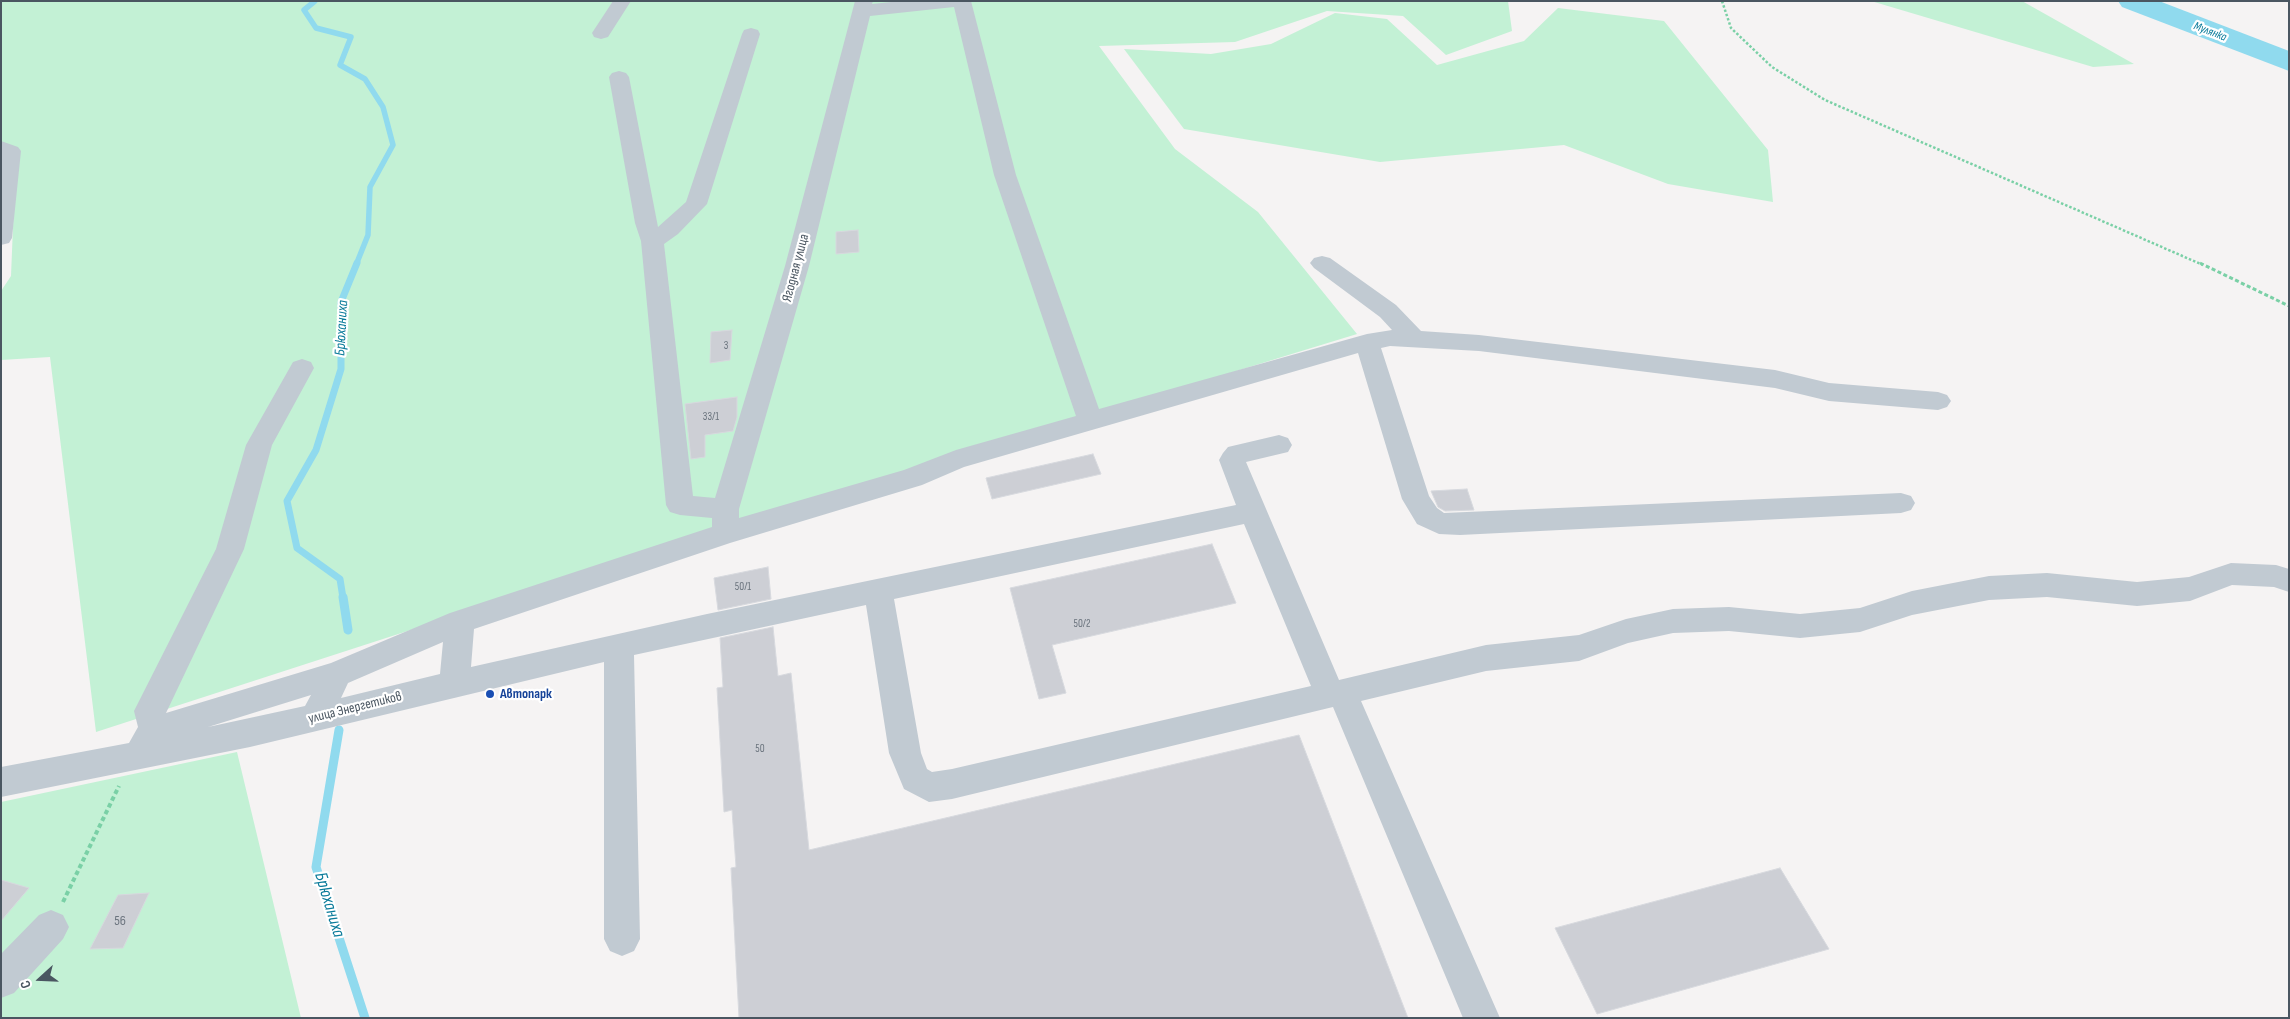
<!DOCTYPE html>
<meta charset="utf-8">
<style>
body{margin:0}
#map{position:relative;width:2290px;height:1019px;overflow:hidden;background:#f5f3f3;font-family:"Sofia Sans Condensed",sans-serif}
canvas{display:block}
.frame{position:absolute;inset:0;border:2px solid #4a5661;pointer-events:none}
.north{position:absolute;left:15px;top:954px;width:50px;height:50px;-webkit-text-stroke:4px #fff;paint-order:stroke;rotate:250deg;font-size:14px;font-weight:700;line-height:20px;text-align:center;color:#4a5661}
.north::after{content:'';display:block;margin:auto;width:18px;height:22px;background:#4a5661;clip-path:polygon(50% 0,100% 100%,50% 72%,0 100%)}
</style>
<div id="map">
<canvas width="2290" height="1019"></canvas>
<div class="frame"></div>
<div class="north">С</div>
</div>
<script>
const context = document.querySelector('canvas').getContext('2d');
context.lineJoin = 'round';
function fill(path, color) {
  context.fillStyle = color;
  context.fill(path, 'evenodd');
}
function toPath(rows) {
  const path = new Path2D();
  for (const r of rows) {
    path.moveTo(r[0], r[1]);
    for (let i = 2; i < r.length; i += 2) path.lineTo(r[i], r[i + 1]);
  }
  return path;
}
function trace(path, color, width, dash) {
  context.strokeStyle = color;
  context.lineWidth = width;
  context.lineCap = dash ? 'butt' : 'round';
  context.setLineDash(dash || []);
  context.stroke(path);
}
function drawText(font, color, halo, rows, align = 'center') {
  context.font = font + ' "Sofia Sans Condensed",sans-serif';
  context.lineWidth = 4.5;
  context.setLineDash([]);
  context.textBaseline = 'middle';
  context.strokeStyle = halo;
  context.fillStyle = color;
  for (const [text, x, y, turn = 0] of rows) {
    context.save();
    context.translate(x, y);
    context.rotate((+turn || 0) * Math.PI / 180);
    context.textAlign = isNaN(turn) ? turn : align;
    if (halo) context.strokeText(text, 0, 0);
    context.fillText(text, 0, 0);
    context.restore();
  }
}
fill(toPath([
 [1,1,1508,1,1512,31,1446,55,1403,16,1327,11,1235,42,1099,46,1175,149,1258,212,1357,334,744,522,96,732,50,357,1,360,1,291,11,276,16,152,1,143],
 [1871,1,2022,1,2134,64,2093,67],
 [1558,8,1664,21,1768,150,1773,202,1668,184,1564,145,1380,162,1184,129,1124,49,1211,54,1271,44,1335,13,1387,19,1437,65,1524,41],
 [237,752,301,1018,1,1018,1,802]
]), '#c3f1d5');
trace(toPath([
 [315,1,304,10,316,28,351,37,340,65,365,79,383,107,393,145,370,187,368,235,356,265]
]), '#90daee', 5.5);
trace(toPath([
 [343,598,340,579,297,548,287,501,316,450,341,369,341,302,357,263]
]), '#90daee', 7);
trace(toPath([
 [343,597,348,630],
 [339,730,316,867,365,1018]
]), '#90daee', 9);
fill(toPath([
 [2118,1,2159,1,2289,51,2289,71,2122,7,2118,1]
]), '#90daee');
const building = toPath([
 [858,230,859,252,836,254,836,232,858,230],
 [732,330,730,360,710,363,711,332,732,330],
 [737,397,737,417,733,431,705,435,705,457,691,459,685,404,737,397],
 [1093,454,1101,474,992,499,986,478,1093,454],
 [1467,489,1474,510,1445,511,1438,507,1431,491,1467,489],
 [1212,544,1236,603,1052,645,1066,693,1039,699,1010,588,1212,544],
 [768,567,771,599,718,610,714,578,768,567],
 [773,627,778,676,791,673,809,850,1299,735,1408,1018,739,1018,731,868,736,867,732,810,724,812,717,688,723,687,720,638,773,627],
 [1780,868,1829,949,1597,1014,1555,928,1780,868],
 [1,880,29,888,1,921,1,880],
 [149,893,123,948,90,949,118,895,149,893]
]);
fill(building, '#cdcfd5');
trace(building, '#d7d9de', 1);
trace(toPath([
 [1722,1,1731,28,1772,67,1825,100,2203,265]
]), '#7ad0a6', 2.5, [2.5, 2]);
trace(toPath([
 [2200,263,2289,306]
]), '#7ad0a6', 3, [4, 2.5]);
trace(toPath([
 [63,902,119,786]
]), '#7ad0a6', 4, [4.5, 3]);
fill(toPath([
 [613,1,631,1,608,37,601,39,594,37,592,33,613,1],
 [855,1,873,1,872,4,901,1,971,1,1016,175,1099,409,1367,334,1392,330,1380,317,1314,268,1310,263,1314,258,1322,256,1330,258,1396,305,1421,331,1479,335,1775,370,1829,383,1938,392,1947,395,1951,401,1947,407,1938,410,1829,401,1775,388,1479,351,1390,346,1381,348,1429,496,1437,508,1444,513,1901,493,1911,496,1915,503,1911,510,1901,513,1460,535,1439,534,1417,524,1402,499,1358,353,964,467,922,485,730,543,474,629,471,667,707,614,1236,505,1219,460,1223,453,1228,447,1279,435,1288,438,1292,445,1288,452,1246,462,1339,680,1486,645,1579,635,1626,619,1673,609,1729,607,1800,614,1860,608,1912,591,1989,576,2047,573,2137,582,2189,577,2231,563,2276,565,2289,569,2289,592,2274,587,2232,585,2190,601,2137,606,2047,597,1989,600,1912,615,1860,632,1800,638,1729,631,1673,633,1628,643,1579,661,1486,671,1361,701,1500,1018,1463,1018,1333,707,952,799,929,802,904,789,889,753,866,605,634,655,640,939,634,951,622,956,610,951,604,939,604,662,250,747,1,797,1,767,129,743,138,727,134,711,216,549,246,445,293,362,302,359,311,362,314,368,272,445,244,549,166,713,331,663,450,613,712,527,712,518,680,515,670,512,666,505,641,241,635,223,609,77,612,73,619,71,626,73,629,77,658,227,686,202,742,34,744,30,751,28,758,30,760,34,707,204,678,234,664,244,693,496,715,498,785,266,855,1],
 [954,7,994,175,1076,416,956,450,904,470,739,518,739,509,809,266,870,16,954,7],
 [1244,524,1311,686,952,769,932,772,927,769,921,753,894,599,1244,524],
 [443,642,440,674,341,698,348,683,443,642],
 [311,695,305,706,208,727,311,695],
 [1,141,18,147,21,151,12,238,9,243,1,245,1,141],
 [51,910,63,915,69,927,63,939,14,993,1,998,1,954,39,915,51,910]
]), '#c1cad2');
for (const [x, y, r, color] of [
 [490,694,5,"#1a4fb4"]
]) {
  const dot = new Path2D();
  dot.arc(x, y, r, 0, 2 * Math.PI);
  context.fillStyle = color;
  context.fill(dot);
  trace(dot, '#fff', 2);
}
drawText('11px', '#6b747e', null, [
 ["3",726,346],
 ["33/1",711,417],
 ["50/1",743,587],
 ["50/2",1082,624],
 ["50",760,749]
]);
drawText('italic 12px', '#0c7c9b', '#fff', [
 ["Мулянка",2210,32,21]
]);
drawText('14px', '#4a5661', '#fff', [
 ["Ягодная улица",796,268,-75],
 ["улица Энергетиков",355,708,-14]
]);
drawText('bold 14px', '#164399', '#fff', [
 ["Автопарк",500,694]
], 'left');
drawText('14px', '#6b747e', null, [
 ["56",120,921]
]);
drawText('italic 15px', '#0c7c9b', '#fff', [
 ["Брюханиха",342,328,-87]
]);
drawText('italic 18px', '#0c7c9b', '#fff', [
 ["Брюханиха",329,905,73]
]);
</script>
